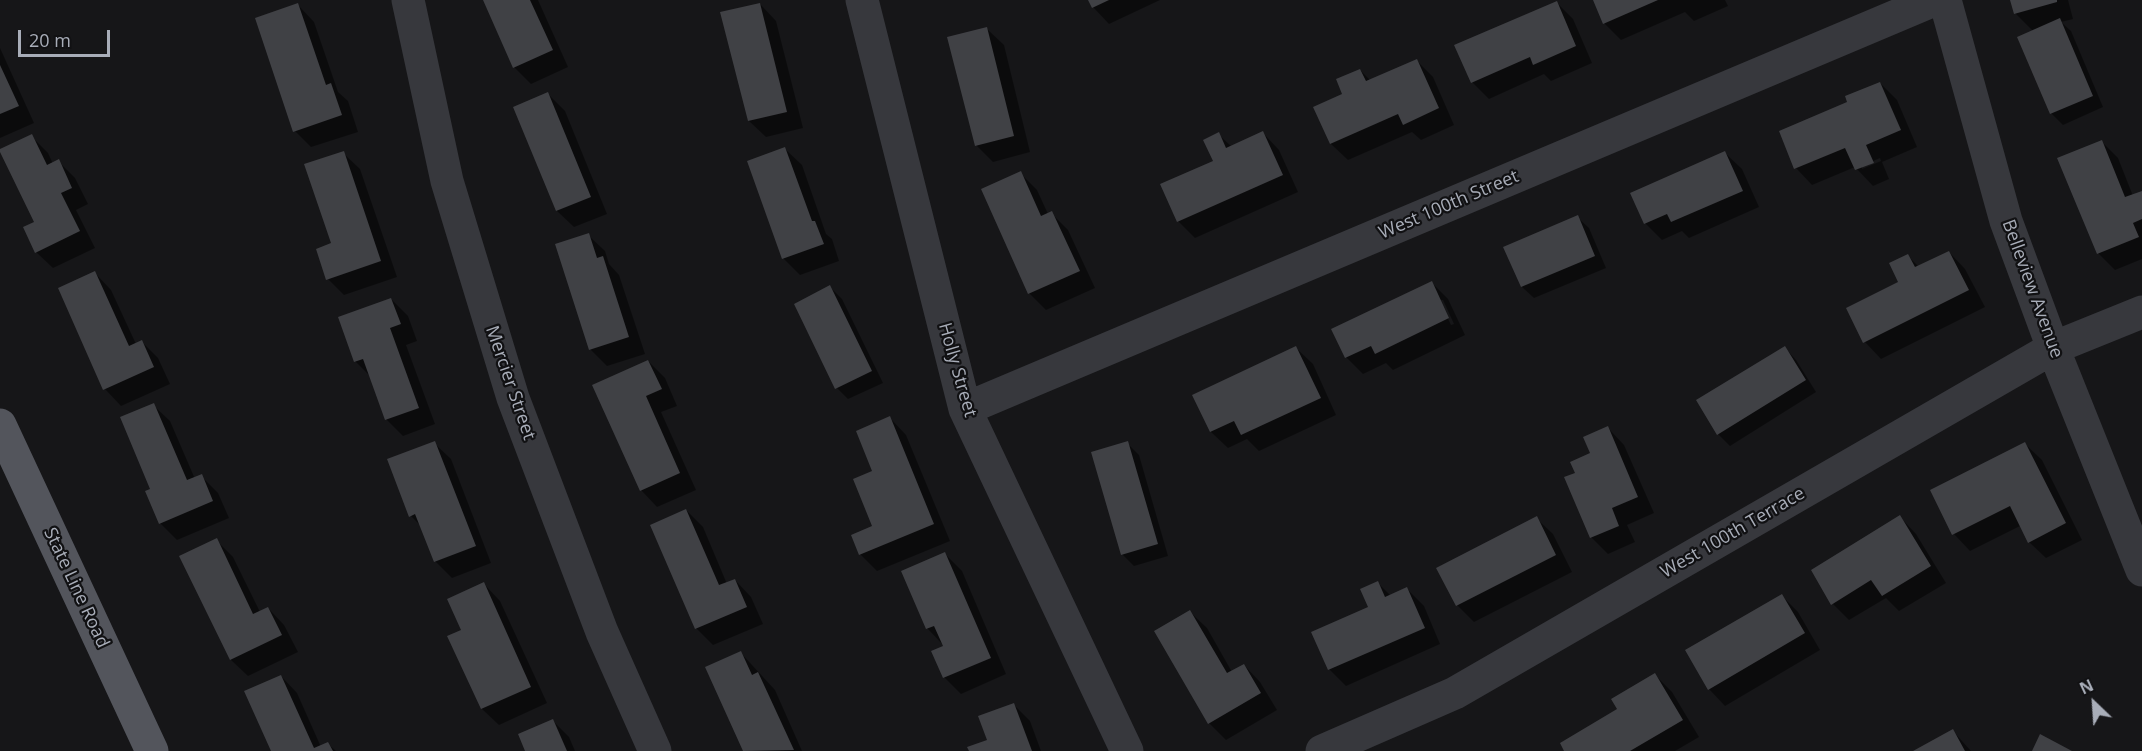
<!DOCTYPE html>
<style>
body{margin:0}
#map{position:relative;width:2142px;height:751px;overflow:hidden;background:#161618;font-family:"Open Sans",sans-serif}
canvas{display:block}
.north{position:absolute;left:2064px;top:673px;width:60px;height:60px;-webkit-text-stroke:4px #111113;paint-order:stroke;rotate:335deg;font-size:16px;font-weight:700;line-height:24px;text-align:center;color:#a8adb8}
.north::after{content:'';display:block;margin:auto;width:21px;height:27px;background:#a8adb8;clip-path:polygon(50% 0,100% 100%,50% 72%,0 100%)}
.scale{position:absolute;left:18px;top:30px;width:92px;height:27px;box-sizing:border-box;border:3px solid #a8adb8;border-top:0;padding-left:8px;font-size:18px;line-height:21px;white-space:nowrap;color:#a8adb8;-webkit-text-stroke:4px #111113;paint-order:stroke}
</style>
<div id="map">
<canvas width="2142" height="751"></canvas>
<div class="north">N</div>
<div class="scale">20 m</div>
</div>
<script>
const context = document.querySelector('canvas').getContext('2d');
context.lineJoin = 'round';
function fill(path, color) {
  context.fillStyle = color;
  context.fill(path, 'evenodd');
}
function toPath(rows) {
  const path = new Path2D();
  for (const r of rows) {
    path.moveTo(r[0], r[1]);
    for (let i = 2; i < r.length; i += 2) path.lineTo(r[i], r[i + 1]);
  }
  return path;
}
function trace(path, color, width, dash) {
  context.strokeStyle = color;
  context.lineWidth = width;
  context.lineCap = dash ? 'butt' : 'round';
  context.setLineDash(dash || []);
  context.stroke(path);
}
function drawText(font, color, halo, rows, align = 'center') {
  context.font = font + ' "Open Sans",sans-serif';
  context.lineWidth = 4.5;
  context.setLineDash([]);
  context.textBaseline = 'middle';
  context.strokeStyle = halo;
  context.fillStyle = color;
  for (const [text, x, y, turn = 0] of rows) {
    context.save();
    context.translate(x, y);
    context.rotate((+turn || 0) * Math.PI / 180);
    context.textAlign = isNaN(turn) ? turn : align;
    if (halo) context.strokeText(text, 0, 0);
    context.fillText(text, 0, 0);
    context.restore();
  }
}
fill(toPath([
 [484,0,538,0,568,67,531,84,514,67],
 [1089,0,1160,0,1109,24,1093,7],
 [1594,0,1725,0,1728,6,1694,21,1685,12,1621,40,1605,24],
 [2011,0,2068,0,2073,19,2061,22,2071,31,2103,107,2063,125,2051,113,2033,31,2015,13],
 [1556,2,1573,19,1592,63,1551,81,1544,74,1489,99,1472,82],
 [760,4,776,21,803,128,766,137,749,121],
 [298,5,314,22,338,92,348,101,358,132,311,147,295,131],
 [987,29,1004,45,1030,152,993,162,976,145],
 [0,48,34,123,0,138],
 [1416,60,1433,77,1454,125,1421,140,1412,132,1348,160,1331,144,1315,108,1344,95,1360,70,1371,81],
 [1880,83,1897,100,1917,147,1882,162,1889,179,1873,186,1855,167,1812,185,1796,168,1780,132,1849,103],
 [1880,158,1881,161,1862,169,1862,166],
 [548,94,565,111,607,214,574,227,557,211],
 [1263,133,1279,150,1298,192,1195,238,1178,221,1215,162,1218,134,1232,147],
 [31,136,48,153,53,164,58,161,75,178,88,204,76,210,95,248,53,268,36,252],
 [2101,141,2118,158,2133,196,2142,192,2142,259,2115,270,2098,253],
 [785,149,802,165,826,234,832,239,839,261,800,275,783,258],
 [343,153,360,169,397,277,344,295,328,279],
 [1725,153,1742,169,1759,207,1689,238,1682,231,1662,240,1645,223],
 [1020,173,1037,190,1048,214,1051,213,1068,230,1095,288,1046,310,1029,293],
 [1577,217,1589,228,1606,268,1534,298,1522,287],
 [588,235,605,251,609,264,619,275,645,354,607,366,590,349],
 [1949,252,1965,269,1985,307,1881,359,1865,342,1848,309,1900,282,1908,256,1919,267],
 [95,273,111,290,136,344,142,342,158,358,170,384,121,406,105,389],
 [1431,282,1448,299,1465,335,1393,370,1386,363,1363,374,1346,357],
 [1439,300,1443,300,1454,324,1451,325],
 [830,287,842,299,883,383,848,399,837,388],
 [391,299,408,316,417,341,406,345,435,424,403,436,386,419,371,377,355,361],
 [1296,348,1313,364,1336,415,1259,451,1247,439,1228,448,1211,432,1194,395],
 [1785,348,1796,360,1816,392,1730,446,1718,434],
 [648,361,665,378,677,406,661,412,696,490,657,507,641,490,594,385],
 [153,405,170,421,195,479,201,476,218,493,229,518,177,540,160,523,147,492,152,489],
 [890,418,906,435,950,541,877,571,860,554,874,527,874,472],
 [1608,428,1624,445,1654,513,1627,525,1635,542,1608,554,1591,537,1577,473,1592,454],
 [434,443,451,459,491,563,452,578,435,561,422,527,411,516],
 [1127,443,1139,455,1168,556,1134,566,1122,554],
 [2025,444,2042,460,2082,540,2046,558,2029,542,2020,526,1970,551,1954,534,1932,490],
 [686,510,703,527,727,584,735,580,751,597,763,624,713,645,696,628],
 [1900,517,1916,534,1946,583,1899,611,1886,598,1849,620,1833,604],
 [1536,518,1553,534,1572,572,1474,622,1457,605],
 [216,540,233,557,260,612,268,608,284,625,298,652,248,676,231,660],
 [945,554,962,571,1006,674,961,694,944,677,945,647,927,628],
 [1378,583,1391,596,1407,589,1424,606,1440,644,1346,686,1329,669,1370,608],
 [484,584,500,601,547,703,499,725,482,709,449,637,463,631],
 [1782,596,1798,612,1820,650,1725,706,1709,689],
 [1190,612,1207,628,1232,672,1244,665,1260,682,1277,710,1226,740,1209,723],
 [740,652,775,690,802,751,745,751,707,668],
 [1655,675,1672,692,1699,737,1675,751,1566,751,1619,710],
 [281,676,297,693,321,747,328,744,336,751,272,751],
 [1014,705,1030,721,1041,751,971,751,989,740],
 [552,720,569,737,575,751,527,751],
 [1953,731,1971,751,1916,751]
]), '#0007');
fill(toPath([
 [483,0,530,0,553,50,513,68],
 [1088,0,1109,0,1092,8],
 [1593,0,1658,0,1603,24],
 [2010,0,2057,0,2057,2,2014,14],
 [1557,1,1576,46,1533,65,1530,57,1471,83,1454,45],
 [298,3,326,85,331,83,342,115,293,132,255,18],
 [760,3,787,112,748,121,720,12],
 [2060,18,2093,96,2050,114,2017,37],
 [987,27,1014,136,975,146,947,37],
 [1417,59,1439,108,1403,125,1398,114,1330,144,1313,107,1342,94,1336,79,1360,69,1366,81],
 [0,65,19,106,0,114],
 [1880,82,1901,130,1866,145,1874,163,1855,170,1845,148,1794,169,1779,131,1847,102,1845,96],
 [548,92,591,197,556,211,513,107],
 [1263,131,1283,175,1177,222,1160,184,1213,161,1203,140,1219,132,1226,148],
 [32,134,47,165,59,159,72,188,61,193,80,231,35,253,23,227,34,222,0,152,0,149],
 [2102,140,2125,197,2142,191,2142,219,2133,223,2139,237,2097,254,2057,158],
 [785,147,812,221,815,221,824,244,782,259,747,161],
 [344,151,381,261,326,280,316,249,331,243,304,164],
 [1725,151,1743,191,1671,222,1667,214,1644,224,1630,193],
 [1021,171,1041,216,1052,211,1080,271,1028,294,981,189],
 [1578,215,1595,256,1521,287,1503,247],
 [589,233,597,258,603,256,629,337,589,350,555,244],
 [1949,251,1969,290,1863,343,1846,308,1898,282,1889,263,1908,254,1915,267],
 [95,271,129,346,142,340,154,367,103,390,58,288],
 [1432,281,1449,318,1375,354,1371,346,1345,358,1331,329],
 [830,285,872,371,835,389,794,304],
 [391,298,401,324,390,328,419,408,385,420,363,359,354,362,338,317],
 [1296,346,1321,398,1241,435,1234,421,1210,432,1192,395],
 [1785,346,1806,380,1717,435,1696,400],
 [648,360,662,389,646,396,680,473,640,491,592,385],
 [154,403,187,480,202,474,213,501,159,524,145,491,150,489,120,417],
 [890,416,934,524,859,555,851,535,872,526,853,479,872,471,856,431],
 [1608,426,1638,497,1612,508,1619,526,1590,538,1564,477,1575,473,1570,462,1590,453,1583,437],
 [435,441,476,546,434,562,415,514,409,517,387,459],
 [1128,441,1158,544,1121,555,1091,452],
 [2025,442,2066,523,2028,543,2010,506,1952,535,1930,490],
 [686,509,719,585,735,579,747,607,695,629,650,525],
 [1900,515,1931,566,1882,596,1871,580,1831,605,1811,570],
 [1537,516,1556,555,1456,606,1436,568],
 [217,538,253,614,268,607,282,635,230,660,179,556],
 [945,552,991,658,943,678,931,651,943,646,934,626,926,629,901,571],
 [1378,581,1385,597,1407,587,1425,628,1328,670,1311,632,1368,607,1360,589],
 [484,582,531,687,481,709,447,636,461,630,447,599],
 [1782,594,1805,633,1708,690,1685,650],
 [1190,610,1227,673,1244,664,1261,693,1208,724,1154,631],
 [741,651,752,675,758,672,794,750,743,751,705,667],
 [1655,673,1683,720,1630,751,1564,751,1560,743,1617,709,1611,699],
 [281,675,314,748,328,742,333,751,271,751,244,691],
 [1014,703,1032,751,969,751,967,747,987,740,978,716],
 [553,719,567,751,525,751,518,734],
 [1953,729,1965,751,1913,751],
 [2040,734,2072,751,2032,751]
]), '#404145');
trace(toPath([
 [408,0,447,181,513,398,602,632,655,751],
 [862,0,965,409,1127,751],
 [1945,0,2006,221,2053,348,2142,570],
 [965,409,1934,0],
 [1322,751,1455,693,2053,348,2142,312]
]), '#37383d', 33);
trace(toPath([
 [0,425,152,751]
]), '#53555c', 33);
drawText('18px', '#a8adb8', '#111113', [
 ["West 100th Street",1449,205,-23],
 ["Belleview Avenue",2032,289,70],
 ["Holly Street",957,370,74],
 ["Mercier Street",510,383,71],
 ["West 100th Terrace",1733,533,-30],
 ["State Line Road",76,588,65]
]);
</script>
